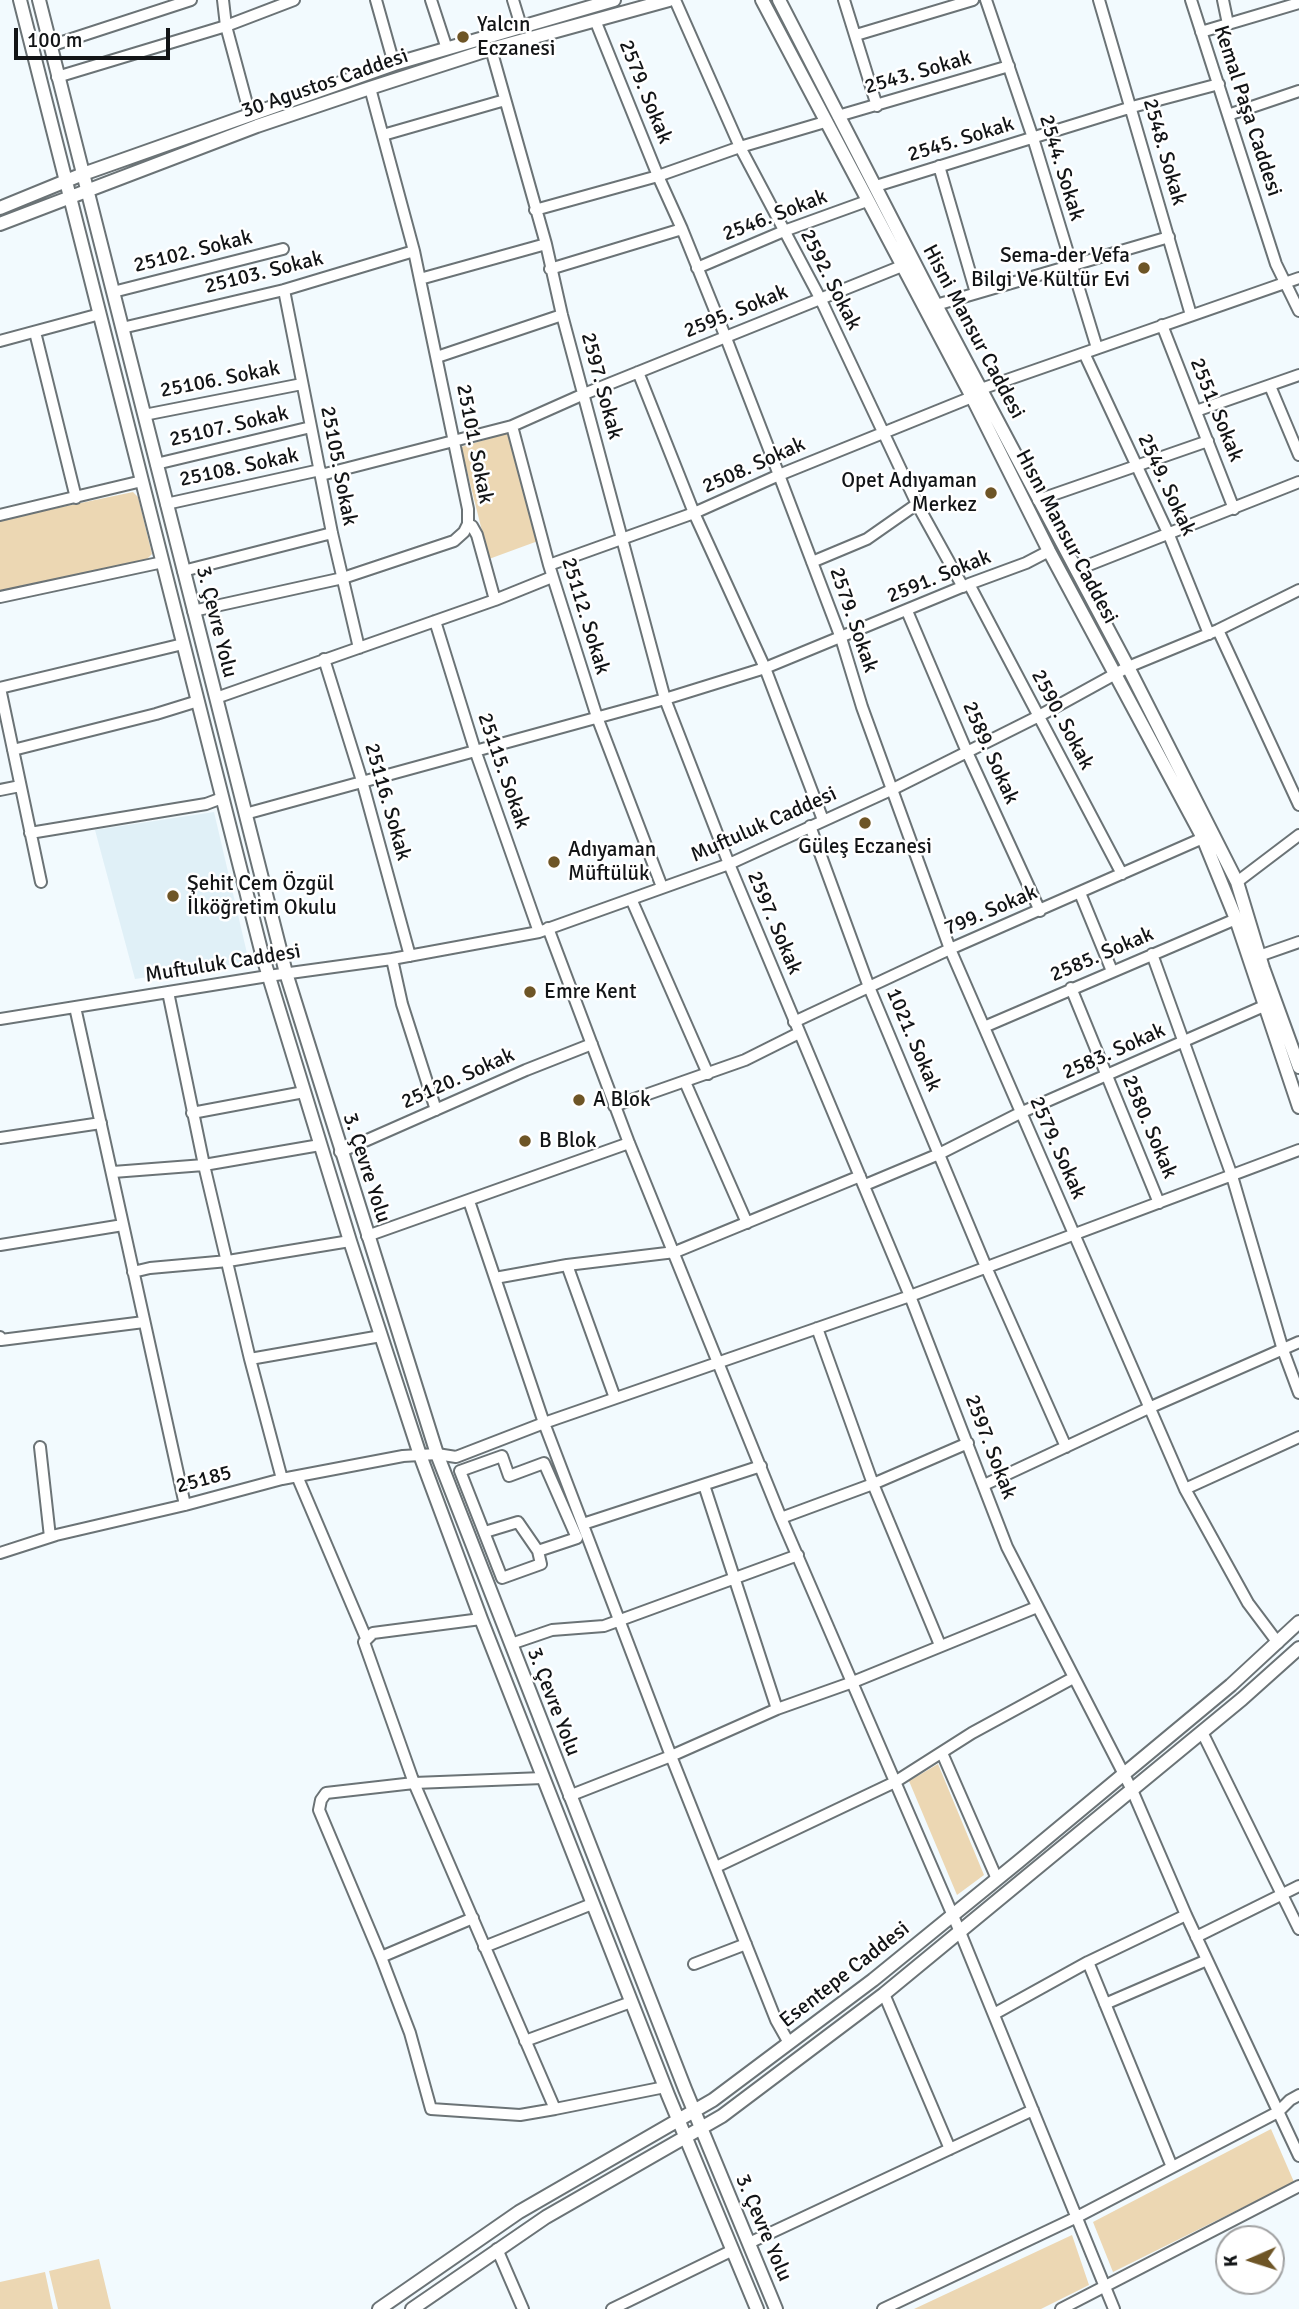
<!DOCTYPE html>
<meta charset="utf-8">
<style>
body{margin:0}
#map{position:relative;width:1299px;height:2309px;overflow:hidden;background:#f2fafe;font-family:Signika,sans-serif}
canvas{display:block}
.north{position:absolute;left:1215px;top:2225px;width:70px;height:70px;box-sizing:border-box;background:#fff;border:2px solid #a0a1a2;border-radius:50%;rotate:267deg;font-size:19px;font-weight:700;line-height:28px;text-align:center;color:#121416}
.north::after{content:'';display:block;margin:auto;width:24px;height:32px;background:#6e5526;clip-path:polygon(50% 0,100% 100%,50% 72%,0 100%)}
.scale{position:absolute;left:14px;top:28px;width:156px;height:32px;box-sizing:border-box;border:4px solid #121416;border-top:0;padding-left:9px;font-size:21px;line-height:24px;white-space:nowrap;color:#121416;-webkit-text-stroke:5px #fff;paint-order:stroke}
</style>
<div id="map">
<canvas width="1299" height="2309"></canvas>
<div class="north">K</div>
<div class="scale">100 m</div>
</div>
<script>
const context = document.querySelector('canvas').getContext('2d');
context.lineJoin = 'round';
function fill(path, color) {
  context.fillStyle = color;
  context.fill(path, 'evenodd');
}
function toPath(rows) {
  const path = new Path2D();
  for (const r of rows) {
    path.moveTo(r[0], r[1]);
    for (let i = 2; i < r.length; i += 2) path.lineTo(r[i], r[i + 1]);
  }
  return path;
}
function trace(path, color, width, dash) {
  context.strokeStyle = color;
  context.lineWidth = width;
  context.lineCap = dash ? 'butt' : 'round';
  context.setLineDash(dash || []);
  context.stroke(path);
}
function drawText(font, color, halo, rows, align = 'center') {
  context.font = font + ' Signika,sans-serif';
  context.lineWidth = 5;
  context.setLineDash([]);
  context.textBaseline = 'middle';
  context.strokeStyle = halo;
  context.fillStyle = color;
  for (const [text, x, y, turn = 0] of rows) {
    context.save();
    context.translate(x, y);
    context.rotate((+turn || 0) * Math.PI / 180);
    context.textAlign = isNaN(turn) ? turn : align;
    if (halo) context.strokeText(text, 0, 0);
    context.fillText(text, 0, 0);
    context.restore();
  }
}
fill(toPath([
 [214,812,249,962,135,979,95,830]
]), '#e0f0f7');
fill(toPath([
 [511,432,538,541,489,559,461,447],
 [133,492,138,497,152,554,146,560,0,593,0,520],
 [938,1764,984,1875,957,1895,909,1781],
 [1271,2129,1294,2182,1113,2272,1093,2222],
 [1072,2235,1089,2285,1041,2309,914,2309],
 [99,2259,111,2309,58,2309,49,2271],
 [45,2272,53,2309,0,2309,0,2282]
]), '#ecd7b3');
const minor = toPath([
 [223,0,226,26,250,115],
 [376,0,394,64],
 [431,0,447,49],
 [513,0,521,26],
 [675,0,740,147,820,298,917,504,963,587],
 [844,0,877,106],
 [986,0,1033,138,1097,348],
 [1099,0,1191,315],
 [1191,0,1276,264,1299,311],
 [1223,0,1228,24],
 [595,20,658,176,682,229,726,338,779,475,841,638,862,707,950,949,1185,1489,1248,1603,1278,1643],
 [1201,32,1299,3],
 [856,35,973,0],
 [50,46,191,0],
 [491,49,546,244,562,315,665,699,729,864,910,1296,1007,1547,1132,1790,1186,1915,1299,2156],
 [57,77,226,26,294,0],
 [1228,115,1299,91],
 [838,116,1009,66],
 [383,135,505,100],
 [939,166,976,293],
 [876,186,1132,107,1219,84],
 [535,210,658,176,740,147,825,122],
 [697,268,784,231,867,201],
 [550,269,682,229],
 [420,279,546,244],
 [284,290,332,533,359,648],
 [113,292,283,249],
 [936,305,1169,237],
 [1162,325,1234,509],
 [122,328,284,290,414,251],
 [35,332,76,498],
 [0,341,100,314],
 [1084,353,1169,535,1209,634],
 [437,357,562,315],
 [638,372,694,513,765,668,823,820],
 [1270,386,1299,455],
 [981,389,1299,278],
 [1196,411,1299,375],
 [144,415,302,384],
 [156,464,311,427],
 [321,475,512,426],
 [1038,500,1208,441],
 [166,504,320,470],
 [0,515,142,481],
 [468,524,472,526,477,535,495,600],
 [812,562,867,539,917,504],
 [549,565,694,513,779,475,972,397],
 [1076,570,1299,482],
 [183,571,332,533],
 [969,584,1122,874],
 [0,597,163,562],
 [193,611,343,578,454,541,464,532,468,524,468,509,414,251,370,88],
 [907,611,967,752,1040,911],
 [435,621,475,750,539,932],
 [1218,630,1299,805],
 [324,659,362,781,410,956],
 [0,688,41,882],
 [0,688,183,644],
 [216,698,495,600,552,577],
 [13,750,156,714,198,701],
 [0,790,20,786],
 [245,814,665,699,765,668,969,584,1026,563,1049,551],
 [810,826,869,987,986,1267,1066,1447],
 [30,833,206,804,222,798],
 [1237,882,1299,835],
 [662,887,597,717,549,565,512,426,584,394,902,266],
 [1080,893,1112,971],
 [632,901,708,1074],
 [548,928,629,1143,781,1518,960,1932,1114,2309],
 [1152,954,1232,1176,1283,1350,1299,1393],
 [1259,956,1299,942],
 [392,959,402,1004,436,1110],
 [1071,988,1159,1203],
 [168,992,204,1165,320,1145],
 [75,1007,185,1505],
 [0,1019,268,976,392,959,539,932,729,864,891,790,1039,716,1128,667,1218,630,1299,590],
 [794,1022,950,949,1203,838],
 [984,1027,1236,919],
 [685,1082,747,1223],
 [614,1106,745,1060,799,1033],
 [192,1113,304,1092],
 [0,1138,101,1123],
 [340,1152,526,1070,592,1044],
 [113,1172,204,1165,250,1359,282,1479],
 [865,1185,939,1154,1020,1113,1264,1006],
 [469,1201,544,1423,671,1756,776,2020,789,2043],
 [367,1236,629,1143],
 [0,1245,123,1225],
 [567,1265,615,1398],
 [133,1272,150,1268,228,1261,350,1241],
 [495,1278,567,1265,675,1252,860,1176],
 [817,1328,873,1484,940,1645],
 [0,1337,1,1340,144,1322],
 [250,1359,381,1336],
 [40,1447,50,1537],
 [297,1476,366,1638],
 [704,1485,777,1709],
 [984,1485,1151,1407,1299,1342],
 [1185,1489,1299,1437],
 [781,1518,873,1484,968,1443],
 [583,1524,761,1466],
 [485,1532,518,1522,538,1551,541,1564,502,1578,460,1471,502,1456,509,1476,544,1463,577,1538,538,1551],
 [0,1553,56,1535,185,1505,282,1479,403,1456,437,1454,456,1457,544,1423,910,1296,1299,1150],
 [481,1619,373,1633,364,1642,414,1783,555,2109,665,2087],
 [511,1644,552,1630,604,1626,798,1555],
 [1202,1732,1299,1929],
 [942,1753,997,1879],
 [569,1796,671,1756,777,1709,853,1682,1037,1607],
 [716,1867,895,1782,972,1733,1073,1678],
 [473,1918,381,1957,410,2033,431,2109,520,2115,555,2109],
 [1196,1937,1299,1886],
 [484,1947,592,1904],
 [381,1957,319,1810,321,1800,326,1793,414,1783,543,1778],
 [1088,1962,1172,2167],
 [694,1964,746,1944],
 [884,1994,950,2149],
 [1105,2004,1207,1960],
 [994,2014,1088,1962,1186,1915],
 [525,2041,631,2002],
 [749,2243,1033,2110],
 [497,2249,523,2309],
 [612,2309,733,2250],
 [883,2309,1075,2218,1278,2112,1290,2100,1299,2095],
 [1061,2309,1299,2186]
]);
const major = toPath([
 [20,0,262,954,350,1241,420,1455,481,1619,668,2095,757,2309],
 [39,0,286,973,437,1454,685,2089,776,2309],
 [762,0,972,397,1049,551,1203,838,1236,919,1299,1107],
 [779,0,936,305,1128,667,1237,882,1263,968,1299,1067],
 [0,208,83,174,394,64,614,0],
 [0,224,257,126,370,88,491,49,669,0],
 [379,2309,519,2212,713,2100,873,1980,1018,1862,1231,1685,1299,1622],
 [412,2309,546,2217,722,2116,884,1994,1242,1699,1299,1648]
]);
trace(minor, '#6b7376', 14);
trace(major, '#6b7376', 16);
trace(minor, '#fff', 10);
trace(major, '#fff', 12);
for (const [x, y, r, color] of [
 [463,37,7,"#6e5526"],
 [1144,268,7,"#6e5526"],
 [991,493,7,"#6e5526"],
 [865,823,7,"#6e5526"],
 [554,862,7,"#6e5526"],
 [173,896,7,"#6e5526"],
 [530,992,7,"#6e5526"],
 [579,1100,7,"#6e5526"],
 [525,1141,7,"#6e5526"]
]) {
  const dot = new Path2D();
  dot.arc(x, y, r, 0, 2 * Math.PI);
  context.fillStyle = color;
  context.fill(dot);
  trace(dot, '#fff', 2.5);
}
drawText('21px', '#121416', '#fff', [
 ["Yalcın",477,25],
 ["Eczanesi",477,49],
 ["Sema-der Vefa",1130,256,"right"],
 ["Bilgi Ve Kültür Evi",1130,280,"right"],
 ["Opet Adıyaman",977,481,"right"],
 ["Merkez",977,505,"right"],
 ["Güleş Eczanesi",865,847,"center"],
 ["Adıyaman",568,850],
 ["Müftülük",568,874],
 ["Şehit Cem Özgül",187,884],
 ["İlköğretim Okulu",187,908],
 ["Emre Kent",544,992],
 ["A Blok",593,1100],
 ["B Blok",539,1141]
], 'left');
drawText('21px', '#121416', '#fff', [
 ["2543. Sokak",918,73,-16],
 ["30 Agustos Caddesi",325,84,-19],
 ["2579. Sokak",645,92,68],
 ["Kemal Paşa Caddesi",1247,111,72],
 ["2545. Sokak",961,140,-17],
 ["2548. Sokak",1164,152,74],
 ["2544. Sokak",1061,168,73],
 ["2546. Sokak",775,216,-21],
 ["25102. Sokak",193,252,-14],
 ["25103. Sokak",264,273,-14],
 ["2592. Sokak",830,280,63],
 ["2595. Sokak",736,312,-22],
 ["Hisni Mansur Caddesi",973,332,62],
 ["25106. Sokak",220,380,-11],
 ["2597. Sokak",601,386,75],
 ["2551. Sokak",1216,410,68],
 ["25107. Sokak",229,427,-13],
 ["25101. Sokak",474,444,79],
 ["25105. Sokak",338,466,79],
 ["2508. Sokak",754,466,-24],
 ["25108. Sokak",239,468,-12],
 ["2549. Sokak",1166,485,65],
 ["Hısnı Mansur Caddesi",1066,537,62],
 ["2591. Sokak",939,577,-22],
 ["25112. Sokak",585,616,73],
 ["2579. Sokak",853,620,71],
 ["3. Çevre Yolu",216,622,76],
 ["2590. Sokak",1062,720,62],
 ["2589. Sokak",990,753,66],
 ["25115. Sokak",503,771,71],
 ["25116. Sokak",387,802,74],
 ["Muftuluk Caddesi",764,825,-24],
 ["799. Sokak",991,911,-23],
 ["2597. Sokak",774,923,67],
 ["2585. Sokak",1102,955,-23],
 ["Muftuluk Caddesi",223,964,-9],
 ["1021. Sokak",913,1040,67],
 ["2583. Sokak",1114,1052,-24],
 ["25120. Sokak",458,1079,-24],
 ["2580. Sokak",1149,1127,67],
 ["2579. Sokak",1057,1148,66],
 ["3. Çevre Yolu",366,1168,72],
 ["2597. Sokak",990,1447,69],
 ["25185",204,1480,-15],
 ["3. Çevre Yolu",553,1702,69],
 ["Esentepe Caddesi",845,1975,-38],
 ["3. Çevre Yolu",763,2228,67]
]);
</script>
